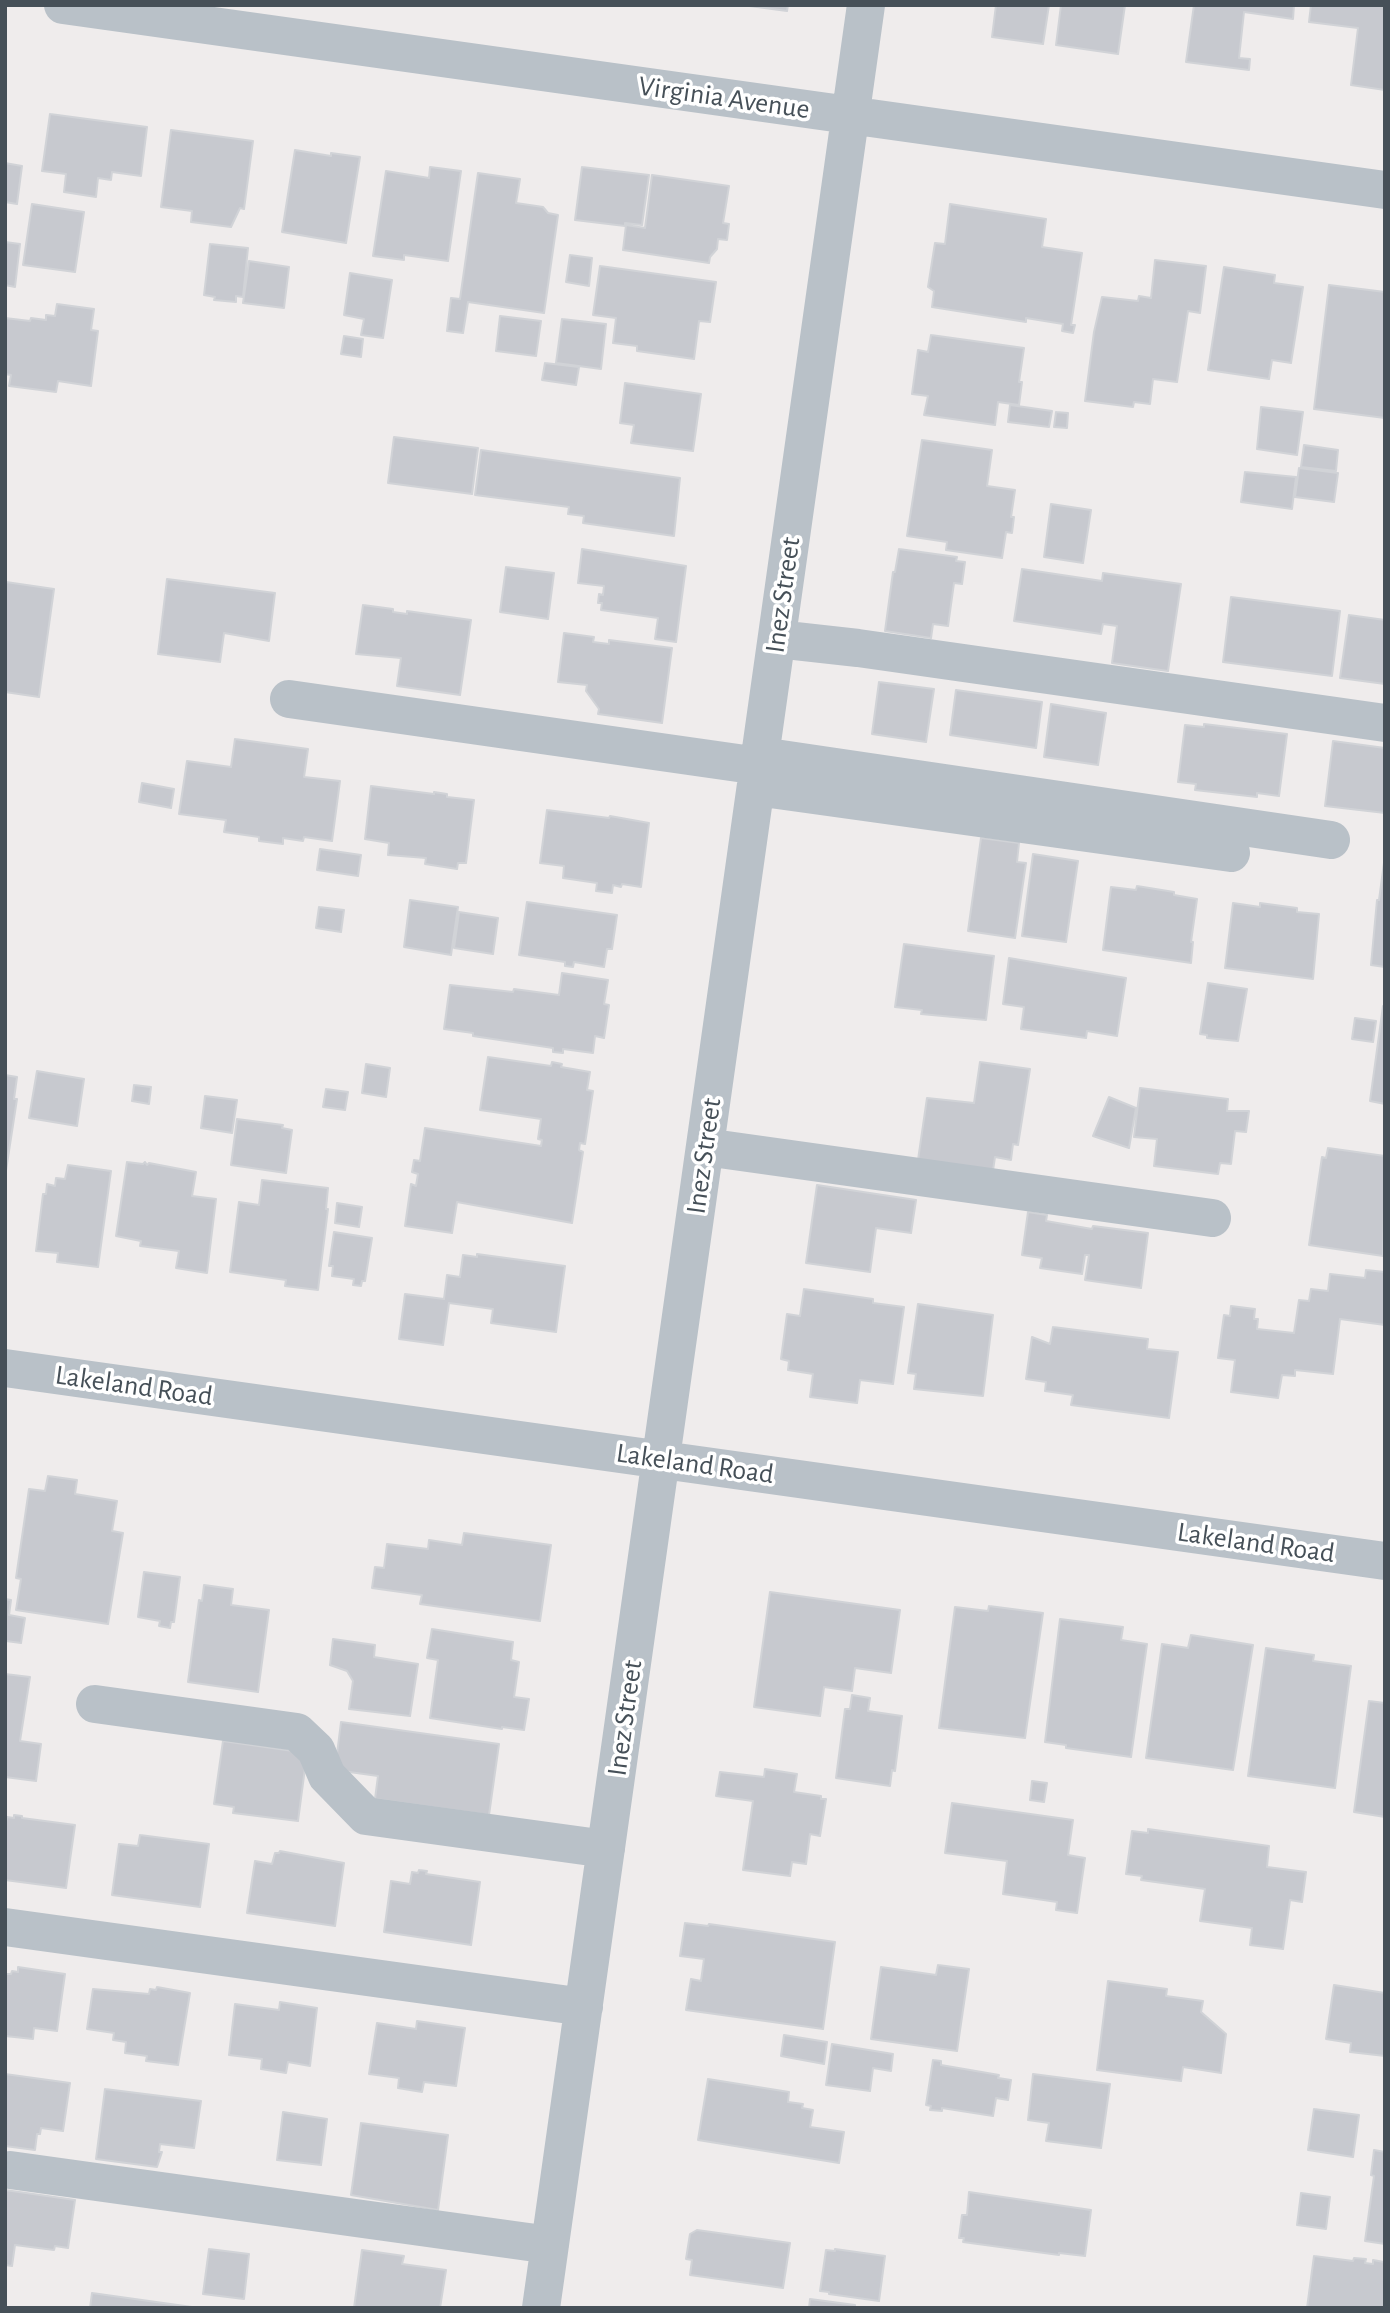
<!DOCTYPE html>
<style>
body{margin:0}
#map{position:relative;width:1390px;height:2313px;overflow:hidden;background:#efecec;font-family:"Alegreya Sans",sans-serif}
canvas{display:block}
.frame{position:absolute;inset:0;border:7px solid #465058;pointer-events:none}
</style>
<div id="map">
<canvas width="1390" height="2313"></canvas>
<div class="frame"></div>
</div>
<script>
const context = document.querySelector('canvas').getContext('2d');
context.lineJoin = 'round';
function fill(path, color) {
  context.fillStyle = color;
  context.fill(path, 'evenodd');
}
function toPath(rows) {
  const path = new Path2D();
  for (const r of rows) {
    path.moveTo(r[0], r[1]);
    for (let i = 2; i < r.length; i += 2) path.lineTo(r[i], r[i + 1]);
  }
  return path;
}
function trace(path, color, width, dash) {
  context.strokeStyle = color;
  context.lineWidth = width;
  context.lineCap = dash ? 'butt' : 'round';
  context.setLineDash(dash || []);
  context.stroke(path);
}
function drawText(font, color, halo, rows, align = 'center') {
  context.font = font + ' "Alegreya Sans",sans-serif';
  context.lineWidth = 7;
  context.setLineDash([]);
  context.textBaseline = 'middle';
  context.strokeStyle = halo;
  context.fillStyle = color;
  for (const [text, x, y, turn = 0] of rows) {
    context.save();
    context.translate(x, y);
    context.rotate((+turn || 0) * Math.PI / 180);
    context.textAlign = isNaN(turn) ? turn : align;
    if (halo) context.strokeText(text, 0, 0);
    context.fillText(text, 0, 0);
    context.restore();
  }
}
const building = toPath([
 [742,5,788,5,787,11,742,5],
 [996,5,1049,5,1043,44,992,37,996,5],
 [1061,5,1125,5,1118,54,1056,45,1061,5],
 [1194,5,1294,5,1293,19,1244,12,1239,58,1250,59,1249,70,1186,62,1194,5],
 [1311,5,1385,5,1385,90,1351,85,1358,28,1309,22,1311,5],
 [50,114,147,127,141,176,112,172,111,180,98,178,96,197,64,192,66,174,42,171,50,114],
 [171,130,253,141,244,209,240,208,231,227,191,222,192,211,161,207,171,130],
 [295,150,331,156,331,153,360,157,346,243,282,232,295,150],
 [5,163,22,166,17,204,5,202,5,163],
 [430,167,461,171,448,261,404,255,404,260,373,256,386,171,429,178,430,167],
 [582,167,649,175,642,225,625,223,625,226,575,220,582,167],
 [478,173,520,179,516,203,543,207,548,213,558,215,544,313,468,302,463,333,447,331,451,298,460,299,478,173],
 [652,175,729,186,723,223,729,224,727,240,718,239,717,249,710,257,709,263,623,250,626,225,645,228,652,175],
 [32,204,84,212,75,272,23,265,32,204],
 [950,204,1046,219,1042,247,1082,253,1071,325,1075,325,1073,333,1062,331,1063,324,1026,318,1026,322,932,307,934,291,928,287,935,243,945,244,950,204],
 [5,242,20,244,15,287,5,285,5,242],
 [210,244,248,248,243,297,236,296,236,302,214,300,215,297,204,295,210,244],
 [570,255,592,258,589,286,566,282,570,255],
 [1155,260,1206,266,1200,313,1188,311,1177,382,1153,379,1150,404,1134,402,1133,407,1085,401,1094,332,1102,297,1138,301,1139,296,1151,298,1155,260],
 [249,261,289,267,284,308,243,303,249,261],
 [600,266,716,282,710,322,699,321,694,359,637,351,637,346,613,343,616,318,593,315,600,266],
 [1224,267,1275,275,1274,283,1303,287,1291,363,1272,360,1269,379,1208,370,1224,267],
 [350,273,392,280,383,338,361,335,364,319,344,315,350,273],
 [1329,285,1385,292,1385,418,1314,409,1329,285],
 [57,304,94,309,91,330,98,331,91,386,58,381,56,392,9,386,11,375,5,374,5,318,30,321,31,318,46,320,46,315,55,316,57,304],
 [500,316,541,321,536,356,496,351,500,316],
 [562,319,606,324,601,369,556,363,562,319],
 [931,335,1024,348,1019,382,1022,382,1019,405,998,402,995,425,924,415,928,396,912,394,918,350,928,352,931,335],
 [344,336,363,339,361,357,341,354,344,336],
 [545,363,579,367,576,385,542,380,545,363],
 [625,383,701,394,693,451,631,443,634,425,620,423,625,383],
 [1010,405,1052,411,1049,427,1008,422,1010,405],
 [1261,407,1303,412,1297,455,1257,449,1261,407],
 [1056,412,1068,413,1067,428,1054,427,1056,412],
 [394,437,478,448,472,494,388,483,394,437],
 [922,440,992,450,987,486,1015,490,1011,517,1014,517,1012,533,1006,532,1002,558,946,550,947,542,907,536,922,440],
 [1304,445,1338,450,1336,471,1301,467,1304,445],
 [481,450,680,478,674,536,583,523,584,516,568,514,569,507,475,495,481,450],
 [1299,468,1338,473,1334,502,1295,497,1299,468],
 [1245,472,1296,477,1292,509,1241,502,1245,472],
 [1051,504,1091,510,1083,563,1044,557,1051,504],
 [582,549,686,566,676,642,655,639,658,618,601,610,602,603,598,603,599,594,603,595,604,586,578,583,582,549],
 [899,549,957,557,956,561,965,562,962,584,954,583,948,626,933,624,931,638,885,631,893,572,895,572,899,549],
 [506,567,554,573,548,619,500,612,506,567],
 [1022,569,1102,581,1103,573,1181,584,1168,671,1112,663,1117,626,1103,624,1101,634,1014,621,1022,569],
 [167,579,275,593,269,641,224,633,220,662,158,654,167,579],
 [6,582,54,589,39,697,5,692,6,582],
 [1231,597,1340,611,1332,676,1223,662,1231,597],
 [363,605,393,609,393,612,407,614,407,611,471,620,460,695,397,686,401,658,356,654,363,605],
 [1349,615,1385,620,1385,684,1340,678,1349,615],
 [564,633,594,637,593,642,609,644,609,640,672,648,662,723,598,714,599,709,586,691,587,685,558,682,564,633],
 [879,682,934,689,926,742,872,734,879,682],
 [956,690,1042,702,1036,748,950,735,956,690],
 [1051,704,1106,713,1098,765,1044,757,1051,704],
 [1204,724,1287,734,1279,796,1257,793,1257,797,1195,790,1196,784,1178,782,1185,725,1204,727,1204,724],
 [235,739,308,749,304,777,340,781,332,841,304,837,303,841,283,838,283,844,259,841,259,837,224,832,226,820,179,814,187,761,231,767,235,739],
 [1333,741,1385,748,1385,813,1325,806,1333,741],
 [142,783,174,789,171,808,139,802,142,783],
 [371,786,434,794,434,792,447,794,447,797,474,800,466,863,458,863,457,869,425,864,426,858,388,855,389,843,365,839,371,786],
 [547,810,609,818,610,816,649,823,641,887,622,884,621,887,613,885,612,893,596,891,597,883,563,878,564,866,540,863,547,810],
 [981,838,1019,843,1017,862,1026,863,1015,938,968,931,981,838],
 [320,849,361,855,358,876,317,870,320,849],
 [1033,854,1078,861,1066,942,1022,936,1033,854],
 [1384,863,1385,863,1385,967,1371,965,1377,900,1379,900,1384,863],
 [1137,886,1174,892,1174,895,1197,899,1191,942,1193,942,1191,963,1103,950,1111,887,1136,890,1137,886],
 [410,900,458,907,451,955,404,947,410,900],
 [527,902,617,915,612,949,607,949,604,967,574,962,573,967,565,966,565,962,519,955,527,902],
 [1233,903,1260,907,1260,903,1297,908,1297,912,1319,914,1313,979,1225,968,1233,903],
 [319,907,344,910,341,932,316,928,319,907],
 [459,912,498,918,493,954,454,948,459,912],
 [904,944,994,956,986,1020,921,1014,922,1010,895,1007,904,944],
 [1009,958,1126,978,1117,1036,1087,1031,1086,1038,1021,1029,1024,1007,1003,1004,1009,958],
 [562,973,608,980,604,1004,609,1005,604,1038,595,1036,593,1053,563,1049,563,1053,553,1052,553,1048,473,1036,473,1033,444,1029,450,985,513,992,514,989,559,995,562,973],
 [1208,983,1247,989,1238,1041,1207,1038,1207,1035,1200,1034,1208,983],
 [1383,1006,1385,1007,1385,1104,1370,1101,1383,1006],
 [1355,1018,1376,1021,1373,1042,1352,1039,1355,1018],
 [488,1057,551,1066,552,1062,562,1064,561,1067,590,1072,587,1090,593,1091,585,1144,580,1143,579,1150,583,1152,572,1223,457,1202,452,1233,405,1226,411,1184,416,1186,418,1174,412,1172,414,1160,420,1161,425,1128,541,1146,542,1140,538,1139,541,1119,480,1110,488,1057],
 [980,1062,1030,1069,1018,1145,1013,1144,1011,1160,995,1157,992,1177,918,1160,927,1098,974,1103,980,1062],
 [366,1064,390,1068,386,1097,362,1093,366,1064],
 [37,1071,84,1079,77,1126,29,1118,37,1071],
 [5,1075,17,1077,14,1099,17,1099,5,1177,5,1075],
 [134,1085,151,1087,149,1104,132,1101,134,1085],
 [1140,1088,1228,1099,1227,1111,1249,1111,1246,1132,1235,1131,1231,1164,1220,1163,1218,1174,1154,1166,1157,1139,1134,1137,1140,1088],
 [326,1089,348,1092,345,1110,323,1107,326,1089],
 [205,1096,237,1100,232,1133,201,1128,205,1096],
 [1109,1097,1136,1108,1129,1148,1093,1136,1109,1097],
 [237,1119,283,1125,282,1128,292,1130,286,1173,231,1165,237,1119],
 [1328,1148,1385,1156,1383,1256,1309,1245,1322,1157,1326,1158,1328,1148],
 [127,1162,143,1164,145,1162,147,1165,149,1163,196,1172,192,1196,216,1199,207,1273,176,1268,179,1251,140,1246,141,1241,116,1236,127,1162],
 [68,1165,111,1171,98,1267,57,1262,58,1253,36,1251,43,1194,46,1194,47,1184,55,1186,56,1178,65,1179,68,1165],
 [262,1180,328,1188,326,1209,328,1209,318,1290,285,1286,286,1280,230,1272,239,1202,259,1205,262,1180],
 [817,1185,916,1200,911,1233,876,1228,870,1272,806,1263,817,1185],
 [337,1203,362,1207,359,1227,335,1223,337,1203],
 [1028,1212,1047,1215,1046,1221,1092,1229,1093,1226,1148,1233,1141,1288,1085,1280,1089,1255,1085,1255,1082,1274,1040,1268,1042,1258,1022,1255,1028,1212],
 [334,1232,372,1238,365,1281,362,1281,361,1286,353,1285,354,1279,332,1276,333,1266,329,1266,334,1232],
 [477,1254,565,1266,556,1332,491,1323,493,1309,449,1303,443,1345,399,1339,405,1294,444,1299,447,1275,460,1277,463,1255,477,1257,477,1254],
 [1366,1270,1385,1272,1385,1325,1340,1319,1333,1374,1295,1370,1295,1376,1282,1375,1278,1398,1231,1392,1235,1360,1218,1358,1224,1315,1230,1316,1231,1306,1255,1309,1254,1319,1258,1319,1257,1329,1294,1333,1299,1300,1309,1301,1311,1289,1328,1291,1330,1274,1365,1278,1366,1270],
 [804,1289,873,1299,873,1303,904,1307,893,1384,860,1380,857,1403,810,1397,813,1374,788,1370,789,1361,781,1359,787,1314,800,1316,804,1289],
 [918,1304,993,1315,983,1396,914,1389,916,1374,908,1373,918,1304],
 [1053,1327,1148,1339,1147,1349,1178,1352,1169,1418,1071,1405,1073,1395,1045,1391,1046,1382,1026,1379,1032,1337,1050,1344,1053,1327],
 [48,1476,77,1480,75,1494,117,1501,112,1531,123,1533,108,1624,16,1610,21,1579,16,1578,29,1489,45,1491,48,1476],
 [464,1533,551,1545,540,1621,420,1604,422,1595,372,1588,375,1567,384,1568,387,1544,428,1549,429,1540,462,1545,464,1533],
 [144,1572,180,1577,174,1622,171,1622,170,1628,159,1626,160,1621,138,1617,144,1572],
 [204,1585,233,1589,231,1605,269,1610,258,1692,188,1682,199,1600,202,1601,204,1585],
 [770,1592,900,1610,891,1673,855,1668,852,1691,824,1687,820,1716,754,1707,770,1592],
 [5,1599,11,1600,9,1615,25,1618,21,1643,6,1641,5,1648,5,1599],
 [989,1606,1043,1613,1025,1738,939,1728,955,1607,988,1611,989,1606],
 [1060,1619,1123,1627,1121,1640,1147,1644,1131,1757,1066,1748,1066,1745,1045,1742,1060,1619],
 [432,1629,513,1642,511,1660,519,1662,514,1697,529,1699,524,1730,502,1727,502,1729,430,1718,438,1660,427,1658,432,1629],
 [1191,1635,1253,1645,1233,1770,1146,1758,1162,1644,1188,1648,1191,1635],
 [333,1639,375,1645,374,1657,418,1664,410,1716,349,1709,353,1681,347,1671,330,1665,333,1639],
 [1266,1648,1314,1655,1313,1661,1351,1666,1335,1788,1248,1776,1266,1648],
 [5,1674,30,1677,20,1741,41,1744,36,1781,5,1777,5,1674],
 [852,1695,870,1698,868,1711,902,1716,895,1771,892,1770,890,1786,836,1778,845,1709,850,1709,852,1695],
 [1369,1701,1385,1703,1385,1817,1354,1812,1369,1701],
 [341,1722,499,1744,489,1815,375,1799,378,1776,335,1770,341,1722],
 [223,1741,307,1753,298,1821,233,1813,234,1807,214,1804,223,1741],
 [765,1769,797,1774,794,1792,821,1796,821,1799,826,1799,820,1836,810,1834,806,1864,792,1862,790,1876,743,1870,753,1801,716,1796,720,1772,764,1777,765,1769],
 [1032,1781,1047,1783,1044,1802,1030,1800,1032,1781],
 [952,1803,1073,1820,1068,1855,1085,1858,1077,1913,1056,1910,1057,1902,1003,1894,1007,1861,945,1853,952,1803],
 [14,1815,22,1816,22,1818,75,1825,66,1888,5,1880,5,1827,7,1817,14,1818,14,1815],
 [1148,1829,1269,1846,1267,1867,1306,1872,1302,1902,1290,1900,1283,1949,1250,1945,1252,1928,1200,1921,1205,1889,1141,1880,1142,1876,1126,1874,1132,1831,1148,1833,1148,1829],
 [140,1835,209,1844,200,1907,112,1895,119,1844,138,1846,140,1835],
 [280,1851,344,1863,335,1926,247,1913,255,1861,272,1864,275,1853,279,1853,280,1851],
 [419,1870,427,1871,426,1874,480,1882,471,1945,384,1932,391,1881,410,1884,412,1872,418,1873,419,1870],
 [685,1923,708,1926,709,1924,835,1942,823,2029,686,2010,691,1979,701,1981,704,1959,680,1956,685,1923],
 [938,1965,969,1969,957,2051,871,2039,881,1967,936,1975,938,1965],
 [18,1967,65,1974,57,2031,34,2028,33,2039,5,2036,5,1974,11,1974,12,1971,18,1972,18,1967],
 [1108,1981,1167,1989,1166,1996,1203,2001,1201,2012,1226,2034,1221,2073,1183,2067,1181,2081,1097,2070,1108,1981],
 [1334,1985,1385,1993,1385,2056,1350,2052,1351,2043,1326,2039,1334,1985],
 [157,1987,190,1993,178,2065,146,2061,147,2056,125,2053,126,2042,113,2040,114,2033,87,2029,93,1989,149,1994,150,1989,156,1990,157,1987],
 [280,2002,317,2008,310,2066,288,2062,286,2073,261,2069,262,2059,229,2055,235,2004,279,2010,280,2002],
 [417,2021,465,2028,456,2086,424,2082,422,2092,398,2088,399,2078,369,2074,377,2023,416,2029,417,2021],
 [784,2035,827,2042,824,2064,781,2056,784,2035],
 [832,2044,893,2054,891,2071,873,2068,870,2091,826,2085,832,2044],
 [933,2060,941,2061,941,2065,999,2075,998,2078,1011,2080,1008,2100,996,2098,993,2116,942,2108,942,2111,930,2110,931,2106,926,2105,933,2060],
 [5,2074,70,2083,63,2131,41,2128,40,2134,37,2134,35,2150,5,2146,5,2074],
 [1033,2074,1110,2084,1101,2148,1046,2141,1049,2123,1028,2120,1033,2074],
 [708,2079,789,2092,788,2102,803,2104,802,2108,813,2110,810,2127,844,2132,839,2163,698,2140,708,2079],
 [105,2089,201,2101,194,2148,160,2144,159,2152,162,2152,157,2167,96,2159,105,2089],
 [1314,2109,1359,2115,1353,2157,1308,2150,1314,2109],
 [283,2112,327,2119,321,2165,277,2160,283,2112],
 [361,2123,448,2135,438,2210,351,2195,361,2123],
 [1374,2150,1385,2152,1385,2244,1365,2241,1374,2176,1371,2175,1374,2150],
 [5,2190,75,2200,68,2248,55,2246,54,2250,15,2245,12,2266,5,2265,5,2190],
 [969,2192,1091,2210,1085,2256,1059,2253,1059,2255,963,2242,964,2238,959,2238,962,2215,967,2215,969,2192],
 [1301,2193,1330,2197,1326,2229,1297,2225,1301,2193],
 [697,2230,790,2243,783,2288,690,2275,692,2260,686,2259,690,2234,697,2230],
 [209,2249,249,2254,244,2299,203,2294,209,2249],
 [835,2249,885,2256,879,2301,829,2294,829,2292,820,2291,826,2250,835,2251,835,2249],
 [362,2250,404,2256,402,2264,446,2270,440,2308,354,2308,362,2250],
 [1314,2256,1353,2261,1354,2258,1366,2259,1365,2263,1373,2264,1373,2260,1384,2262,1385,2308,1307,2308,1314,2256],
 [92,2293,199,2308,90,2308,92,2293],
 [810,2299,855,2305,855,2308,809,2308,810,2299]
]);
fill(building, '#c7c9cf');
trace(building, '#d1d3d7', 2);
trace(toPath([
 [63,5,1385,190],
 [777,639,858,648,1385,723],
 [289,699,759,766],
 [761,756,1331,840],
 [756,787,1231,853],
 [705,1147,1212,1218],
 [5,1368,1385,1561],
 [95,1704,297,1732,316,1750,327,1776,366,1816,606,1849],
 [5,1927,584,2007],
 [10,2170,550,2245],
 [541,2308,866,5]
]), '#b9c1c8', 38);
drawText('28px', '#465058', '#fff', [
 ["Virginia Avenue",724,98,8],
 ["Inez Street",783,595,-82],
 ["Inez Street",704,1156,-82],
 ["Lakeland Road",134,1386,8],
 ["Lakeland Road",695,1464,8],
 ["Lakeland Road",1256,1543,8],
 ["Inez Street",625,1718,-82]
]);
</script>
